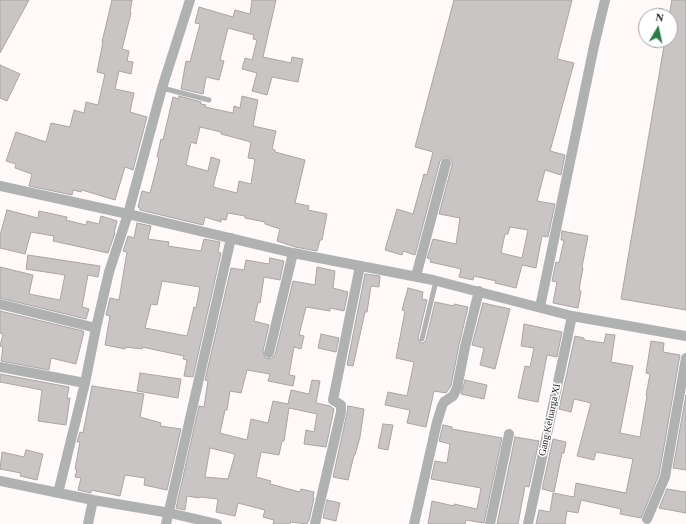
<!DOCTYPE html>
<style>
body{margin:0}
#map{position:relative;width:686px;height:524px;overflow:hidden;background:#fff9f9;font-family:"Times New Roman",serif}
canvas{display:block}
.north{position:absolute;left:638px;top:8px;width:40px;height:40px;box-sizing:border-box;background:#fff;border:1px solid #a5a5a5;border-radius:50%;rotate:9deg;font-size:11px;font-weight:700;line-height:16px;text-align:center;color:#1f1d1d}
.north::after{content:'';display:block;margin:auto;width:14px;height:18px;background:#2e7a49;clip-path:polygon(50% 0,100% 100%,50% 72%,0 100%)}
</style>
<div id="map">
<canvas width="686" height="524"></canvas>
<div class="north">N</div>
</div>
<script>
const context = document.querySelector('canvas').getContext('2d');
context.lineJoin = 'round';
function fill(path, color) {
  context.fillStyle = color;
  context.fill(path, 'evenodd');
}
function toPath(rows) {
  const path = new Path2D();
  for (const r of rows) {
    path.moveTo(r[0], r[1]);
    for (let i = 2; i < r.length; i += 2) path.lineTo(r[i], r[i + 1]);
  }
  return path;
}
function trace(path, color, width, dash) {
  context.strokeStyle = color;
  context.lineWidth = width;
  context.lineCap = dash ? 'butt' : 'round';
  context.setLineDash(dash || []);
  context.stroke(path);
}
function drawText(font, color, halo, rows, align = 'center') {
  context.font = font + ' "Times New Roman",serif';
  context.lineWidth = 3;
  context.setLineDash([]);
  context.textBaseline = 'middle';
  context.strokeStyle = halo;
  context.fillStyle = color;
  for (const [text, x, y, turn = 0] of rows) {
    context.save();
    context.translate(x, y);
    context.rotate((+turn || 0) * Math.PI / 180);
    context.textAlign = isNaN(turn) ? turn : align;
    if (halo) context.strokeText(text, 0, 0);
    context.fillText(text, 0, 0);
    context.restore();
  }
}
const building = toPath([
 [0,0,29,0,0,53,0,0],
 [112,0,132,0,130,12,131,13,122,49,129,51,127,61,133,62,131,74,119,71,115,89,134,93,130,112,147,117,133,170,125,167,115,200,82,190,81,192,73,190,72,195,29,186,32,174,15,168,16,164,6,161,16,132,46,142,51,123,70,127,74,110,84,113,86,102,98,105,105,74,97,72,103,42,102,42,112,0],
 [252,0,276,0,263,57,291,63,292,57,303,59,298,82,272,77,267,95,252,91,257,73,242,69,245,58,252,60,257,40,253,39,254,35,228,28,220,60,224,61,219,80,206,77,203,94,181,89,186,61,190,62,200,24,195,23,199,7,233,17,235,10,250,14,252,0],
 [454,0,572,0,557,59,574,63,550,151,565,155,561,175,545,170,537,201,555,204,548,237,542,236,536,268,522,265,516,288,495,283,496,281,474,276,473,280,459,277,461,269,430,262,431,259,427,258,433,239,456,244,460,218,439,214,452,165,452,161,448,157,444,157,440,161,415,255,403,251,402,255,385,250,397,209,413,214,424,174,427,175,433,152,415,147,454,0],
 [510,227,528,230,522,258,501,253,505,234,508,234,510,227],
 [672,0,686,0,686,310,621,299,665,40,670,40,669,16,672,0],
 [0,65,20,74,7,101,0,98,0,65],
 [179,96,201,102,201,104,206,105,205,107,233,113,234,106,240,108,242,96,258,100,253,126,276,131,272,149,275,150,275,152,305,160,295,203,309,206,308,210,327,214,322,240,320,240,317,251,295,247,277,241,280,229,265,224,265,222,245,218,245,216,228,213,226,220,221,219,221,222,205,217,203,225,140,210,140,208,138,207,142,191,150,193,159,158,157,157,161,139,163,140,173,97,179,99,179,96],
 [200,127,221,132,221,134,251,142,248,158,255,159,251,184,239,181,237,193,213,187,220,160,211,157,208,171,186,165,191,142,196,144,200,127],
 [7,210,38,218,39,211,67,217,66,220,86,225,87,221,99,224,101,216,117,221,114,233,115,233,108,253,53,241,54,236,31,232,25,254,0,248,0,235,7,210],
 [137,223,151,226,148,239,169,242,168,246,201,251,204,239,220,242,218,252,221,253,193,377,184,376,187,360,183,359,184,356,142,347,142,349,125,347,125,349,105,345,110,316,106,315,110,298,119,300,127,252,123,251,128,236,134,238,137,223],
 [162,281,200,287,196,308,194,307,187,336,145,328,151,304,157,305,162,281],
 [562,231,588,236,582,267,583,268,579,290,581,291,578,308,553,303,557,282,552,281,556,262,559,263,564,240,561,240,562,231],
 [28,255,100,266,98,277,88,275,82,307,89,309,86,319,0,298,0,267,33,275,29,294,60,300,65,275,26,269,28,255],
 [270,258,284,261,280,280,264,277,260,303,258,302,254,321,269,325,263,351,265,358,271,359,275,355,293,281,315,285,317,267,335,271,333,288,348,292,344,311,330,308,330,311,306,307,299,335,304,336,301,349,294,347,289,375,295,376,293,386,268,381,270,374,247,370,241,393,230,391,227,410,225,410,220,433,247,440,251,419,268,423,273,401,288,404,291,390,309,394,312,380,320,381,316,403,330,406,334,409,326,447,304,444,306,430,314,432,317,414,289,408,284,441,282,441,279,455,261,452,256,477,271,481,270,484,300,492,301,489,314,492,313,497,314,498,309,521,308,521,307,524,291,522,290,524,273,524,274,520,263,517,265,510,238,503,235,516,216,512,218,499,200,497,199,498,187,496,185,510,176,508,199,406,204,407,208,381,205,380,231,268,244,270,246,260,269,264,270,258],
 [210,448,235,454,228,479,205,477,210,448],
 [365,274,380,276,379,287,371,286,367,312,365,312,353,366,347,365,365,274],
 [408,288,423,292,422,299,427,300,418,338,421,343,423,343,426,340,435,302,454,306,454,304,468,307,459,345,451,386,446,393,434,391,426,427,407,423,410,410,385,405,388,392,407,396,414,362,396,358,405,311,402,310,408,288],
 [483,303,510,309,495,369,480,365,484,348,472,345,483,303],
 [0,311,83,331,84,332,76,364,51,358,49,370,1,361,3,347,0,346,3,334,0,333,0,311],
 [524,324,562,332,557,357,547,355,538,402,518,398,525,366,530,367,534,348,521,346,524,324],
 [321,334,339,338,336,352,318,348,321,334],
 [606,334,615,335,611,362,633,366,620,433,640,437,647,396,646,395,650,374,646,373,651,341,664,343,663,352,680,355,659,475,641,518,620,514,621,509,581,500,578,513,567,511,565,524,536,524,539,510,550,512,553,493,574,497,576,483,626,493,633,459,596,452,594,460,577,456,591,403,574,399,571,412,559,409,575,336,584,338,584,340,604,343,606,334],
 [140,373,181,379,178,398,137,391,140,373],
 [0,374,69,387,67,398,70,398,66,425,38,421,42,390,0,382,0,374],
 [465,380,487,385,484,399,461,394,465,380],
 [92,386,144,394,140,417,161,423,160,426,181,429,167,490,144,485,145,478,125,475,120,496,91,490,91,493,78,490,81,478,75,477,77,470,75,469,80,442,77,442,80,432,83,433,92,386],
 [686,395,686,470,673,468,686,395],
 [348,406,364,409,360,437,355,455,354,455,348,480,333,477,347,413,348,406],
 [383,424,393,425,388,450,378,448,383,424],
 [443,425,452,427,452,429,502,438,484,523,466,520,465,524,428,524,432,501,454,506,454,504,477,509,481,488,431,479,435,461,447,463,450,444,439,441,443,425],
 [515,437,539,441,529,487,525,486,518,524,497,524,515,437],
 [553,439,566,442,564,453,562,453,554,492,542,489,553,439],
 [26,450,43,454,37,480,20,476,21,473,0,469,2,452,24,457,26,450],
 [667,489,686,492,686,513,659,508,667,489],
 [327,500,340,503,336,521,323,518,327,500]
]);
fill(building, '#cac5c5');
trace(building, '#aaa5a5', 1);
trace(toPath([
 [162,88,209,100],
 [422,339,436,281]
]), '#b0b2b1', 5);
trace(toPath([
 [0,186,128,214,293,253,433,280,572,316,686,336],
 [416,276,446,163],
 [0,304,96,328],
 [540,307,594,46,605,0],
 [269,353,293,253],
 [0,367,85,383],
 [0,481,93,500,170,513,217,524],
 [58,493,85,383,96,328,109,272,128,214,162,88,190,0],
 [647,519,665,477,686,358],
 [88,524,93,500],
 [166,524,231,238],
 [315,524,341,412,341,405,333,400,360,266],
 [414,524,437,422,442,406,444,402,453,396,457,388,465,347,479,291],
 [490,524,509,434],
 [528,524,572,316]
]), '#b0b2b1', 10);
drawText('10px', '#1f1d1d', '#fff', [
 ["Gang Keluarga XI",550,420,-78]
]);
</script>
